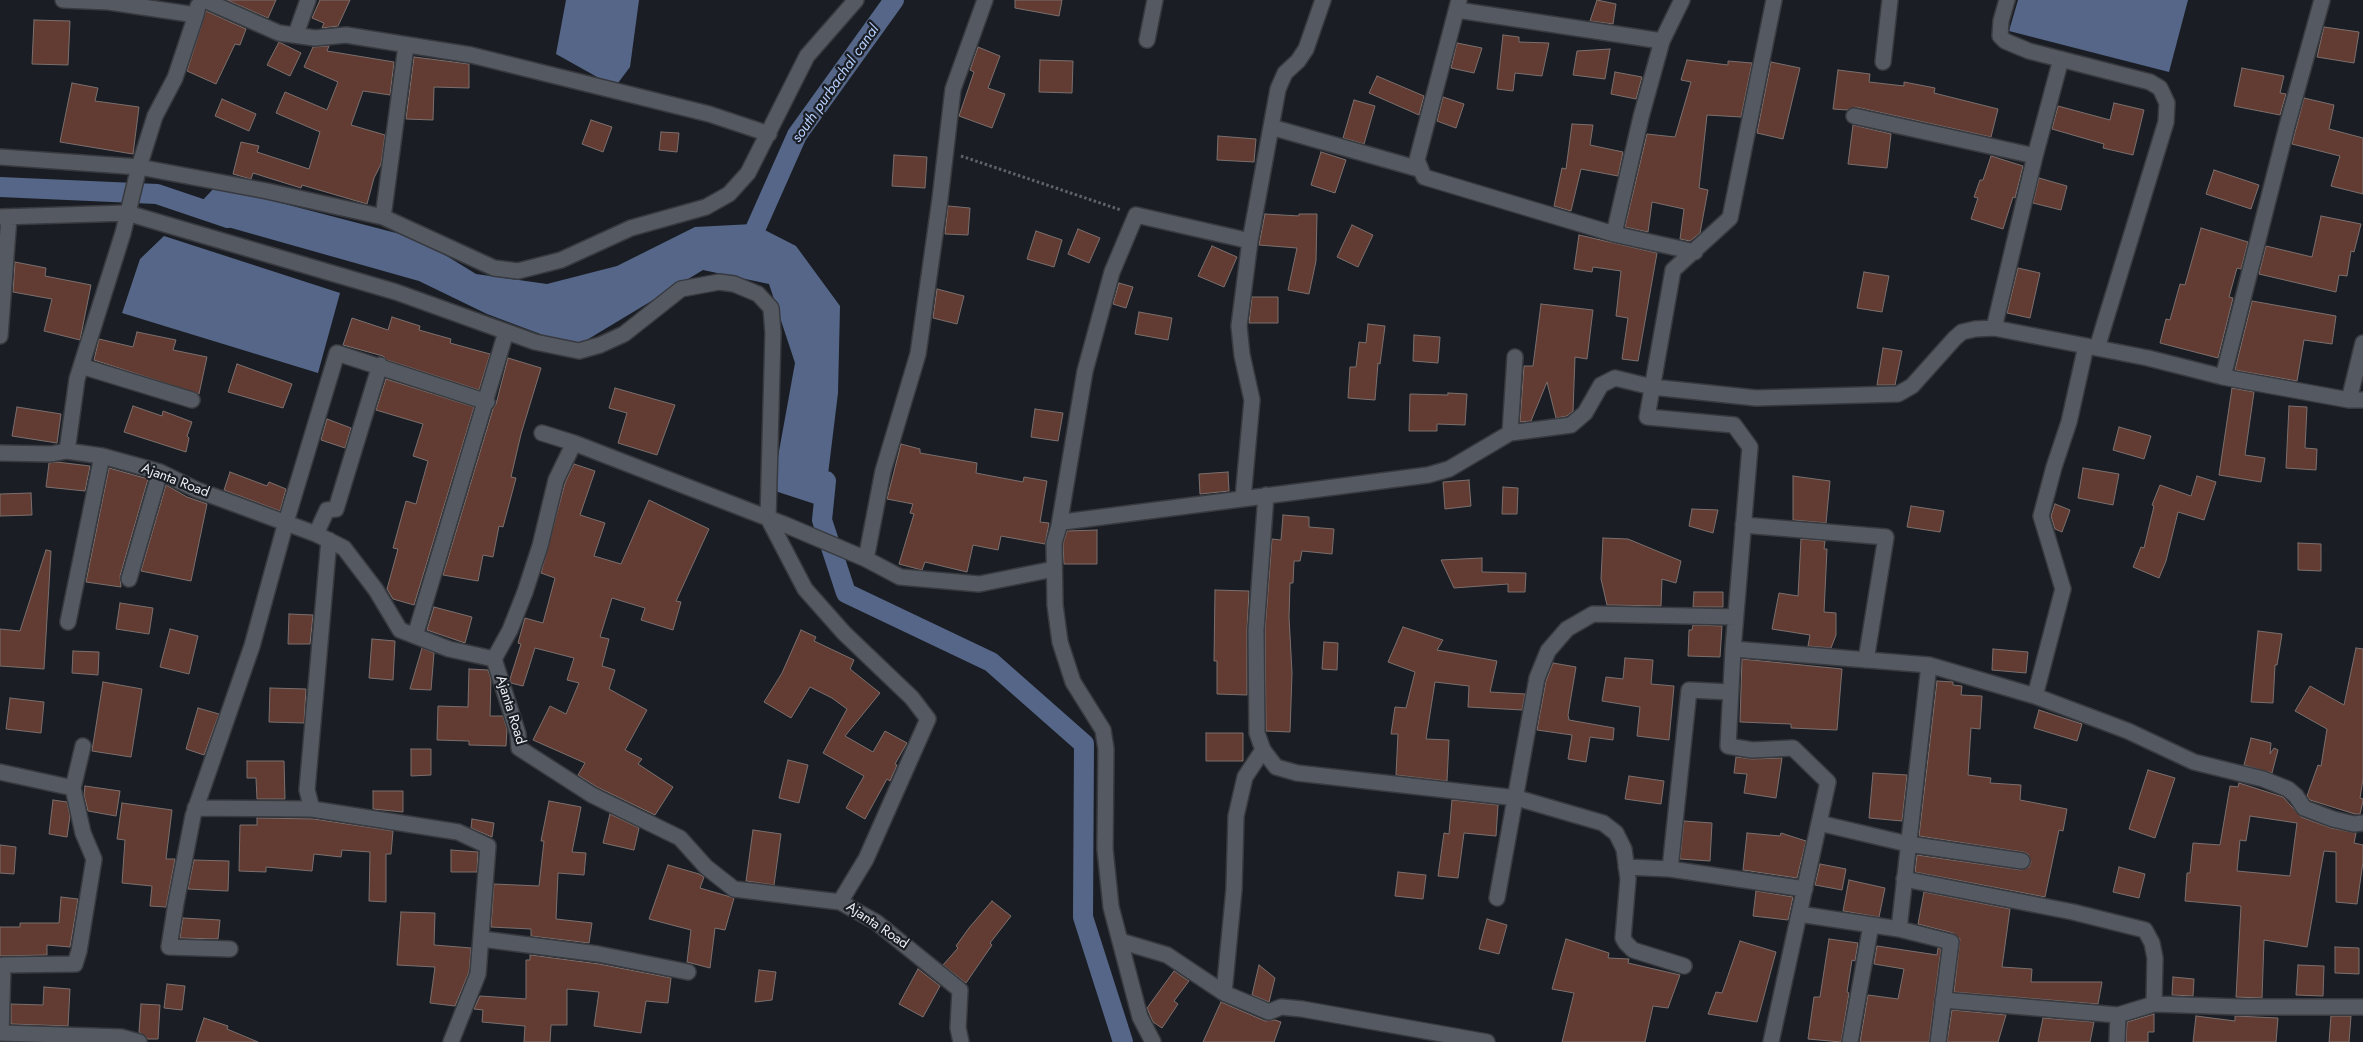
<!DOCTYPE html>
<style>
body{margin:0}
canvas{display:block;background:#1a1e24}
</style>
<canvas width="2363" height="1042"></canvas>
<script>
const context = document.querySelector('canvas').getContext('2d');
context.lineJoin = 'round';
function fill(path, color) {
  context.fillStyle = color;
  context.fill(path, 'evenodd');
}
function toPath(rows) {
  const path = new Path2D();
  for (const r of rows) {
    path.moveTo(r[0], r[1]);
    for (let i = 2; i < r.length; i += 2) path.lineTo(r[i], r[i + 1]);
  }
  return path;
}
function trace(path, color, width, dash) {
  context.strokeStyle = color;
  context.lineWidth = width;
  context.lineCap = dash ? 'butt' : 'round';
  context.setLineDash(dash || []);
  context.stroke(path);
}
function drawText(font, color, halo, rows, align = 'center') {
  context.font = font + ' Jost,sans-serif';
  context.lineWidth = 4.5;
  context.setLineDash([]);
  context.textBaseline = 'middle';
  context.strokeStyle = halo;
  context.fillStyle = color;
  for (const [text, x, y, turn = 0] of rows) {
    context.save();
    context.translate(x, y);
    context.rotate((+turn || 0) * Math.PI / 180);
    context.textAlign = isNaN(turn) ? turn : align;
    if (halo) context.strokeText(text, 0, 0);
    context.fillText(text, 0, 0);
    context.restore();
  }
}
fill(toPath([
 [566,0,639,0,630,67,615,87,556,54],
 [2018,0,2188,0,2169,72,2009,31],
 [216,186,419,239,476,274,547,284,617,266,695,227,753,224,796,246,840,306,838,393,824,507,772,490,795,363,769,284,703,270,575,347,487,314,419,281,210,222,200,203],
 [164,236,340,293,318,373,122,313,140,259]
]), '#568');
trace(toPath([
 [0,187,157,194,228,218],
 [746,250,797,135,894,0],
 [826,481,822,520,846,593,991,662,1084,744,1083,917,1123,1042]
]), '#568', 20);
const building = toPath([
 [227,0,276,0,268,18,227,0],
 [320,0,350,0,338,26,322,28,324,23,312,18,320,0],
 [1015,0,1062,0,1059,16,1015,8,1015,0],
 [1597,0,1616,4,1613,24,1590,21,1597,0],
 [206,11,246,29,240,45,235,44,216,84,187,71,206,11],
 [34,20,70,21,68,65,32,64,34,20],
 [2324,27,2359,32,2354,63,2317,57,2324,27],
 [1503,35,1519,37,1519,42,1549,43,1542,76,1515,73,1513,91,1497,89,1503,35],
 [279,42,301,53,290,76,267,65,279,42],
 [1457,43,1482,48,1474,73,1451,68,1457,43],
 [329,46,327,51,394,62,390,95,363,91,351,125,385,135,381,164,374,178,367,204,302,185,301,188,253,173,251,179,233,174,241,142,259,146,257,152,309,169,320,132,276,113,285,92,327,110,338,82,304,67,313,47,329,46],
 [978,47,1000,56,988,88,1005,94,992,128,959,116,974,72,970,70,978,47],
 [1610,49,1605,79,1573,75,1577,51,1610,49],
 [414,57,469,64,469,88,434,87,433,120,406,119,414,57],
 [1040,60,1073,61,1072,93,1039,92,1040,60],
 [1687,60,1728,65,1728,61,1752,63,1741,117,1707,115,1699,188,1708,190,1700,233,1690,241,1680,239,1684,209,1652,202,1648,232,1625,227,1647,134,1675,137,1691,82,1681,80,1687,60],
 [1771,62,1800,68,1783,139,1757,133,1771,62],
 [2242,68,2284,76,2280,93,2286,94,2280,115,2234,106,2242,68],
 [1838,70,1870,74,1869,82,1904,86,1904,82,1935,88,1934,93,1998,109,1991,137,1856,107,1847,110,1833,109,1838,70],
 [1615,72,1642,77,1636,99,1611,94,1615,72],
 [1377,76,1424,96,1419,115,1369,93,1377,76],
 [72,83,98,88,95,101,139,107,133,154,60,142,72,83],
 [1443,97,1464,104,1456,128,1437,121,1443,97],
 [2304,98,2334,105,2329,129,2363,138,2363,194,2331,186,2340,156,2292,144,2304,98],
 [222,99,256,114,249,131,215,116,222,99],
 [1354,100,1375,106,1364,144,1343,138,1354,100],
 [2114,103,2144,110,2133,155,2103,148,2104,144,2052,129,2058,106,2110,120,2114,103],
 [591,120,612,127,603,152,582,144,591,120],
 [1572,124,1593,125,1590,145,1623,152,1618,176,1581,169,1571,211,1554,206,1562,168,1566,169,1572,124],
 [1853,125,1891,134,1887,168,1848,164,1853,125],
 [661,132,679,133,677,152,659,150,661,132],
 [1218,136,1256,139,1254,162,1217,160,1218,136],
 [1321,152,1346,160,1335,193,1311,185,1321,152],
 [894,155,927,157,925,188,892,186,894,155],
 [1991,156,2023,166,2015,198,2013,197,2003,229,1971,219,1978,198,1974,197,1980,180,1983,180,1991,156],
 [2214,170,2259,185,2251,209,2206,194,2214,170],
 [2039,178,2067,186,2061,210,2033,203,2039,178],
 [948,206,970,208,968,235,945,234,948,206],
 [1265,214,1299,216,1299,214,1317,214,1316,261,1309,294,1288,290,1297,248,1259,245,1265,214],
 [2321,216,2361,224,2354,252,2351,251,2347,276,2339,275,2336,292,2259,274,2266,246,2312,257,2321,216],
 [1352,225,1373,235,1358,267,1337,257,1352,225],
 [2201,228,2248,242,2241,269,2237,268,2229,297,2233,298,2218,358,2160,343,2166,319,2170,320,2180,284,2185,285,2201,228],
 [1078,229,1100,238,1089,263,1068,254,1078,229],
 [1036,231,1062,240,1054,267,1027,259,1036,231],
 [1579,235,1657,253,1638,361,1622,359,1628,318,1616,316,1621,271,1593,267,1592,272,1574,269,1579,235],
 [1212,246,1237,257,1224,287,1198,276,1212,246],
 [15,262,46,268,45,276,91,285,80,340,44,331,52,299,13,292,15,262],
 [2018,268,2040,273,2030,318,2007,313,2018,268],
 [1864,272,1889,276,1882,312,1857,308,1864,272],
 [1119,283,1133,287,1126,308,1113,304,1119,283],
 [937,289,964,296,957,324,933,318,937,289],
 [1252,297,1278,297,1278,323,1249,323,1252,297],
 [2252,301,2336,316,2332,344,2304,340,2297,381,2235,370,2252,301],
 [1541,304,1593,310,1587,359,1575,357,1573,411,1567,416,1556,418,1547,382,1531,421,1520,422,1524,366,1533,366,1541,304],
 [1139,312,1172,318,1168,340,1135,334,1139,312],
 [392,317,420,326,419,330,451,339,450,343,490,354,479,390,387,360,383,356,343,345,352,318,388,330,392,317],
 [1368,324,1385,326,1380,364,1378,363,1375,400,1348,398,1350,367,1356,367,1359,342,1366,343,1368,324],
 [137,332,176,340,173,350,207,357,199,394,94,360,99,339,133,347,137,332],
 [1414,335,1440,337,1438,363,1413,361,1414,335],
 [1883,348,1902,351,1895,385,1877,385,1883,348],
 [508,358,541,368,521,434,511,477,516,478,503,527,499,526,493,557,483,555,478,581,443,575,493,409,496,404,508,358],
 [237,364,292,384,283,408,228,392,237,364],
 [386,379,474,407,414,605,393,599,387,589,398,549,393,548,406,501,416,504,428,461,413,456,423,424,376,410,386,379],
 [615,388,675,405,657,455,618,443,627,413,609,408,615,388],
 [2232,388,2254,392,2245,455,2265,458,2261,482,2219,475,2232,388],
 [1448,393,1467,394,1465,425,1437,424,1437,431,1409,431,1410,394,1448,395,1448,393],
 [133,406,162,416,163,411,192,422,187,436,189,438,186,452,124,432,133,406],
 [2289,406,2307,407,2305,448,2317,449,2316,470,2286,468,2289,406],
 [17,407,61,414,57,443,12,436,17,407],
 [1035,409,1063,413,1058,441,1031,437,1035,409],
 [327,419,351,428,345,448,321,440,327,419],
 [2119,427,2151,436,2144,459,2113,450,2119,427],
 [901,444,920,449,920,453,977,463,976,473,1023,482,1024,477,1047,481,1040,522,1049,523,1045,544,1001,536,998,550,973,545,967,572,925,562,922,570,899,564,914,514,910,513,913,504,887,499,901,444],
 [57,462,90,466,85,491,46,487,49,463,57,462],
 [574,464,595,471,580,515,605,523,594,556,621,564,649,500,709,529,676,601,681,602,673,630,641,620,645,608,612,598,600,637,609,639,602,666,615,670,609,689,647,710,625,750,642,759,638,764,673,787,655,815,597,787,578,775,585,763,533,740,550,706,566,714,579,683,567,680,574,658,535,648,523,686,511,683,510,679,521,644,518,643,525,618,543,623,555,578,541,573,565,483,574,464],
 [109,468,148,479,120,576,121,587,86,582,109,468],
 [2083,468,2119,474,2113,505,2078,498,2083,468],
 [230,472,267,486,269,482,286,489,280,511,224,490,230,472],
 [1228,472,1229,491,1200,494,1199,474,1228,472],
 [1793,476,1830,481,1826,523,1793,520,1793,476],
 [2197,476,2216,482,2204,520,2178,512,2166,561,2159,578,2133,567,2141,547,2144,548,2154,506,2152,505,2160,485,2191,496,2197,476],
 [1469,480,1471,506,1445,509,1443,482,1469,480],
 [166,485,187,497,207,504,191,581,141,571,166,485],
 [1503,487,1518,488,1517,514,1502,514,1503,487],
 [31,493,32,515,0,516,0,494,31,493],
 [2055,504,2070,510,2062,532,2055,529,2051,516,2055,504],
 [1911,506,1944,511,1940,532,1907,527,1911,506],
 [1692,509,1718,510,1713,533,1689,526,1692,509],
 [1283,515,1309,517,1309,527,1334,529,1332,554,1302,551,1300,561,1294,561,1293,583,1290,583,1289,617,1292,673,1290,732,1266,731,1265,630,1272,539,1281,540,1283,515],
 [1097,530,1097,564,1064,564,1063,544,1067,531,1097,530],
 [1603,538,1628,539,1681,561,1676,583,1662,579,1661,606,1607,605,1601,579,1603,538],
 [1801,539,1825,541,1824,549,1827,549,1824,612,1836,613,1836,635,1831,648,1808,646,1810,635,1772,629,1779,593,1798,596,1801,539],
 [2298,543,2321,544,2321,571,2298,570,2298,543],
 [46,550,51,551,44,669,0,666,0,629,20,631,46,550],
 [1482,558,1482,572,1526,573,1525,592,1508,592,1508,584,1454,588,1441,560,1482,558],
 [1215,590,1249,591,1247,630,1247,695,1217,694,1217,661,1214,661,1215,590],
 [1694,592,1723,592,1723,607,1693,607,1694,592],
 [120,603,153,608,149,634,116,629,120,603],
 [434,607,472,617,465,643,427,630,434,607],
 [289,614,313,615,310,644,288,644,289,614],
 [1693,625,1722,626,1720,657,1688,656,1689,630,1692,630,1693,625],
 [1403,627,1443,640,1437,650,1497,661,1490,692,1525,694,1522,710,1468,707,1469,686,1435,682,1426,739,1449,740,1447,781,1396,775,1398,734,1391,734,1395,707,1406,708,1415,672,1388,662,1403,627],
 [170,629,198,636,189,674,160,667,170,629],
 [801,630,816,637,814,641,854,660,850,669,880,693,845,736,873,752,885,731,907,743,895,764,897,765,890,781,887,779,865,819,846,808,864,776,823,753,847,709,832,698,810,687,791,718,764,702,782,673,801,630],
 [2258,631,2282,634,2277,665,2275,665,2273,703,2251,702,2258,631],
 [372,639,395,641,393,680,369,678,372,639],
 [1324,642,1338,643,1337,670,1322,669,1324,642],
 [422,648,434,653,431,690,410,689,422,648],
 [2356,648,2363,649,2363,779,2360,798,2363,799,2363,801,2360,814,2355,814,2310,800,2307,796,2318,765,2321,766,2327,729,2295,711,2310,686,2344,705,2356,648],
 [1993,649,2028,652,2026,673,1992,670,1993,649],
 [73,651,99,652,98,675,72,673,73,651],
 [1625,658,1653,660,1651,684,1674,686,1669,740,1637,736,1640,707,1602,701,1606,677,1623,679,1625,658],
 [1742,659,1842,669,1837,730,1791,728,1791,724,1740,722,1742,659],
 [1553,663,1576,667,1568,715,1569,720,1614,728,1613,740,1590,737,1586,762,1568,759,1572,735,1537,730,1546,681,1553,663],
 [469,669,488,670,491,679,490,716,503,716,507,729,506,746,469,745,469,741,437,740,438,706,468,707,469,669],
 [1937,681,1953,682,1953,685,1962,686,1961,695,1982,696,1980,729,1971,728,1968,775,1991,778,1990,783,2021,785,2020,800,2067,809,2063,831,2059,830,2045,897,1915,872,1917,855,2021,870,2029,867,2031,862,2028,854,2023,852,1919,836,1937,681],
 [103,682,142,689,131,757,92,751,103,682],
 [270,688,306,689,304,723,269,722,270,688],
 [10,698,44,702,41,733,6,729,10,698],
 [198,708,219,714,204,755,186,749,198,708],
 [2039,710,2082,724,2077,741,2034,728,2039,710],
 [1206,733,1243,733,1243,761,1206,761,1206,733],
 [2251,738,2271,743,2270,754,2274,748,2278,750,2272,773,2244,765,2251,738],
 [411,749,431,749,431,775,411,776,411,749],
 [1736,757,1752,759,1782,758,1776,798,1744,793,1747,774,1734,773,1736,757],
 [788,760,808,765,799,803,779,798,788,760],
 [247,761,284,761,285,799,257,799,256,778,247,778,247,761],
 [2148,770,2175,778,2155,838,2129,829,2148,770],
 [1873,773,1907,775,1902,821,1869,818,1873,773],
 [1629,776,1664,781,1661,804,1625,799,1629,776],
 [2239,783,2283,797,2301,817,2331,828,2356,833,2354,843,2363,845,2363,862,2357,904,2336,902,2336,852,2324,851,2307,947,2264,940,2262,998,2236,997,2241,906,2185,901,2187,873,2190,873,2193,843,2220,845,2230,786,2238,787,2239,783],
 [2250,816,2297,823,2290,876,2237,871,2240,840,2246,841,2250,816],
 [85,786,120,791,116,816,88,811,84,795,85,786],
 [373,791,403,791,403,812,373,809,373,791],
 [53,800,67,802,70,816,67,837,49,834,53,800],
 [1452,800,1498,805,1496,836,1464,833,1458,878,1438,876,1444,833,1449,834,1452,800],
 [549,801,581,807,572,852,586,853,584,875,558,873,556,919,592,923,589,943,531,936,531,929,491,927,494,884,539,886,544,841,541,841,549,801],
 [122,803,172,810,166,859,175,859,166,907,150,906,152,886,122,883,125,840,117,839,122,803],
 [610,814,639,828,634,850,603,843,610,814],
 [257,818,314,819,393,831,391,854,386,854,386,902,369,901,370,852,342,850,341,857,314,854,312,871,266,867,266,872,239,871,240,825,257,825,257,818],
 [472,819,494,823,492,837,471,828,472,819],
 [1684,821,1712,823,1710,861,1680,859,1684,821],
 [753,830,781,834,774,885,746,881,753,830],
 [1747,833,1780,836,1781,833,1806,841,1797,878,1743,870,1747,833],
 [0,845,16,847,14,874,0,873,0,845],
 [451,850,478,852,477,872,451,872,451,850],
 [194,860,229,861,228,891,188,889,194,860],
 [1820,864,1846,869,1842,890,1815,885,1820,864],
 [668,865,699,874,704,877,700,888,734,898,725,930,715,928,710,968,687,962,691,930,649,919,668,865],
 [2119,867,2145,874,2139,898,2113,892,2119,867],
 [1398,872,1426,875,1423,899,1395,896,1398,872],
 [1849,880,1885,888,1879,917,1843,911,1849,880],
 [1756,891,1793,897,1788,920,1753,916,1756,891],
 [1924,892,2010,909,2002,967,2032,969,2031,982,2102,982,2098,1004,1954,992,1960,939,1953,933,1918,924,1924,892],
 [61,897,78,899,70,947,47,945,47,955,0,956,0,927,20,927,20,923,59,923,61,897],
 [992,901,1011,916,990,943,992,945,966,983,943,965,958,948,956,946,969,928,992,901],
 [401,912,435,913,434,945,471,948,469,972,455,1006,430,1003,435,967,397,965,401,912],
 [183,918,220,920,218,939,180,938,183,918],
 [1487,919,1507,925,1499,954,1479,949,1487,919],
 [1566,939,1609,953,1608,958,1629,959,1628,963,1680,975,1668,1008,1653,1006,1645,1042,1562,1042,1574,993,1552,989,1566,939],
 [1829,939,1858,943,1855,961,1852,960,1847,992,1849,993,1841,1042,1808,1039,1814,997,1820,997,1829,939],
 [1740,941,1776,952,1757,1022,1708,1014,1716,992,1722,993,1740,941],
 [1877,946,1937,955,1938,948,1941,949,1929,1042,1860,1042,1868,995,1898,999,1904,969,1874,964,1877,946],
 [2335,947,2359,948,2359,974,2335,973,2335,947],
 [530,955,599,964,671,978,668,1003,646,1001,641,1033,594,1026,599,992,567,989,567,1025,551,1025,550,1042,524,1042,525,1026,482,1022,483,1010,474,1009,480,996,526,999,526,960,530,960,530,955],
 [1259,965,1275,978,1269,1002,1252,995,1259,965],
 [2298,965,2324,966,2323,996,2296,995,2298,965],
 [918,969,940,986,923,1017,899,1004,918,969],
 [759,970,776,972,772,1000,755,1002,759,970],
 [1174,971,1189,981,1174,1001,1178,1004,1162,1028,1153,1022,1147,1008,1174,971],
 [2173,977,2194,979,2193,996,2172,995,2173,977],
 [167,984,185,986,182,1010,164,1008,167,984],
 [44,987,70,989,68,1026,11,1024,11,1004,43,1005,44,987],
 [1221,1002,1265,1021,1275,1020,1281,1022,1274,1042,1203,1042,1221,1002],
 [141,1004,160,1005,158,1039,148,1039,139,1032,141,1004],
 [1952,1010,2006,1015,1998,1042,1947,1042,1952,1010],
 [2154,1014,2154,1032,2148,1032,2148,1042,2126,1042,2127,1022,2154,1014],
 [2196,1016,2235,1021,2235,1016,2278,1018,2276,1042,2193,1042,2196,1016],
 [2331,1016,2351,1016,2349,1042,2329,1042,2331,1016],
 [204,1018,228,1026,227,1029,258,1042,196,1042,204,1018],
 [2043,1018,2094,1022,2090,1042,2038,1042,2043,1018]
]);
fill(building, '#623b33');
trace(building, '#7a6f6d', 1);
const minor = toPath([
 [63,0,109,2,196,15,198,6],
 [204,0,279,33,315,38,346,35,471,55,709,114,769,134],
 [1459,0,1417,160,1424,177,1614,234,1695,252],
 [2007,0,2001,21,2000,36,2005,41,2029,51,2150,82,2160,88,2167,103,2166,122,2097,348],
 [1457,10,1662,41],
 [296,34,308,0],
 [1147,40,1155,0],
 [1883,62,1890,0],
 [1854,116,2035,156],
 [1271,127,1419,169],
 [0,157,139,167,267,191,383,217,494,268,518,271,561,260,631,228,706,207,729,194,748,173,807,56,856,0],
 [0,217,127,213,396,292,535,342,579,351,600,345,624,334,681,289,719,282,734,284,758,294,771,308,773,333,768,518,805,589,844,633,912,698,928,719,866,859,840,902],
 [383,217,406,46],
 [1614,234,1641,117,1662,41,1682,0],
 [1994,328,2035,156,2061,59],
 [0,336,9,217],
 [81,366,192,400],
 [2223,377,2287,126,2322,0],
 [2349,400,2363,343],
 [542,433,574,443],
 [1510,433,1515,357],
 [67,451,102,456,160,472,197,490,316,534,344,548,376,590,400,630,449,649,494,659,518,734,519,748,592,795,680,838,706,867,734,889,840,902,876,922,960,990,958,1028,961,1042],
 [0,453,51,454,67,451,77,379,123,233,139,167,155,116,175,78,196,15],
 [1266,495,1256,630,1257,733,1263,750,1276,767,1297,773,1517,798,1603,823,1616,833,1624,849,1628,879,1623,938,1626,943,1633,950,1684,966],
 [1243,498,1252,400,1242,355,1239,326,1250,241,1278,89,1285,73,1298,61,1306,49,1323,0],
 [1743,525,1886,537,1866,660],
 [1059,526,1085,371,1112,272,1136,215,1250,241],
 [316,534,327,510,336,509,380,365],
 [329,540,307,790,312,809,458,832,488,846,478,974,451,1042],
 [866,559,883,471,918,354,940,199,953,89,985,0],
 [129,579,160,472],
 [68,622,102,456],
 [415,636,506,332],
 [1733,649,1929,665,2035,696,2128,731,2194,762,2263,779,2288,789,2296,796,2304,808,2333,819,2354,824,2363,823],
 [494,659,510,630,525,592,540,546,556,480,574,443,786,525,866,559,900,577,979,584,1054,569],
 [1730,692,1689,690,1670,869,1805,889],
 [2035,696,2063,589,2041,516,2054,467,2069,422,2086,346],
 [83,746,73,788,83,833,94,859,79,951,75,964,3,965,1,1033,121,1037,139,1042],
 [0,772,73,788],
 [195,808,312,809],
 [1819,823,1908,844,2022,861],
 [1626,867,1670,869],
 [1904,879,2073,912,2145,930,2152,943,2155,958,2154,1004],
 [1497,898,1537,678,1548,651,1567,629,1593,614,1735,617],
 [1799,914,1899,929,1929,665],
 [1899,929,1951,942,1938,1042],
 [482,939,598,954,688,972],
 [1120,941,1167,955,1224,993,1269,1012,1281,1007,1302,1009,1487,1042],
 [230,949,169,947,176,903,193,816,252,646,286,522,337,353,487,402],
 [1224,993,1234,889,1236,816,1245,777,1263,750],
 [1943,1000,2118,1015,2154,1004,2240,1007,2363,1007],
 [1153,1042,1140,1017,1111,907,1105,849,1106,749,1103,730,1073,682,1060,642,1055,605,1054,543,1059,526,1063,522,1428,475,1449,469,1510,433,1571,425,1585,413,1601,385,1615,378,1652,387,1756,398,1898,394,1912,386,1955,338,1962,332,1975,329,1994,328,2148,358,2223,377,2349,400,2363,400],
 [1771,1042,1828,782,1793,748,1752,750,1728,746,1733,649,1750,447,1734,425,1647,417,1673,270,1730,218,1774,0],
 [1850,1042,1871,925],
 [2117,1042,2118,1015]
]);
trace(minor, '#383a3f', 18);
trace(toPath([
 [961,156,1121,210]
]), '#5f6268', 3, [2.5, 2.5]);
trace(minor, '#555a62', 15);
drawText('14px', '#ebedf2', '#1a1e24', [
 ["Ajanta Road",175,481,21],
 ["Ajanta Road",510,710,73],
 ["Ajanta Road",877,926,34]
]);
drawText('italic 15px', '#b7d0fe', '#1a1e24', [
 ["south purbachal canal",836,84,-55]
]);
</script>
